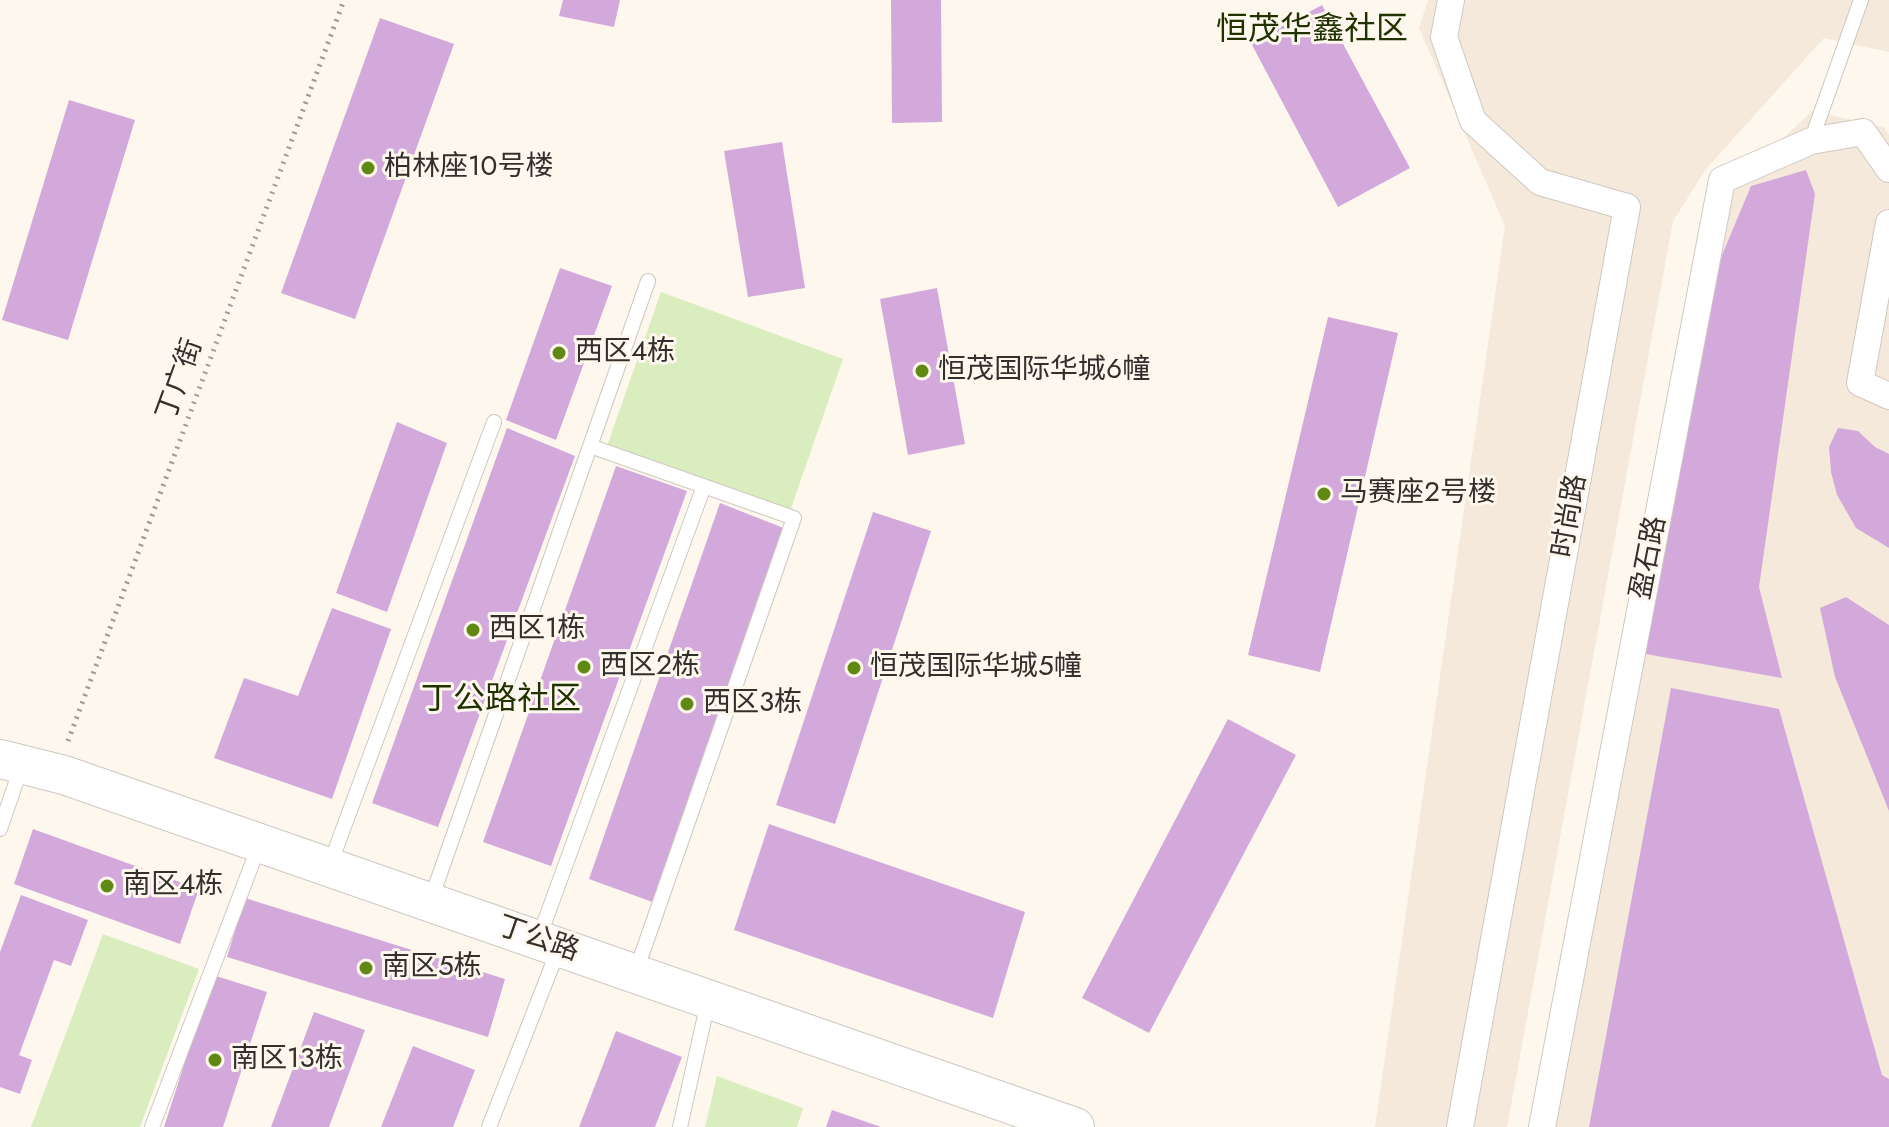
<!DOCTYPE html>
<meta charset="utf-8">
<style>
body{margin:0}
canvas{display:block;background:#fdf7ee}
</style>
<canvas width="1889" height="1127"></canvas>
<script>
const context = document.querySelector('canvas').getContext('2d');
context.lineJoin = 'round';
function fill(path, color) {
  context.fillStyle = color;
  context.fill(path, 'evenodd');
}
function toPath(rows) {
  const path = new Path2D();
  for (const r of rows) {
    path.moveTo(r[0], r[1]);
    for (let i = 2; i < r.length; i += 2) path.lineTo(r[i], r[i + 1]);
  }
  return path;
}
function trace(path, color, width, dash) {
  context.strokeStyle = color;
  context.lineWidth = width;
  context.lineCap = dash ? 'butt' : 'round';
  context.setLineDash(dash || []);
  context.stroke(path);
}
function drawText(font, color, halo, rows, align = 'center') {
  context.font = font + ' Jost,"Noto Sans SC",sans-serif';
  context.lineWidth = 6;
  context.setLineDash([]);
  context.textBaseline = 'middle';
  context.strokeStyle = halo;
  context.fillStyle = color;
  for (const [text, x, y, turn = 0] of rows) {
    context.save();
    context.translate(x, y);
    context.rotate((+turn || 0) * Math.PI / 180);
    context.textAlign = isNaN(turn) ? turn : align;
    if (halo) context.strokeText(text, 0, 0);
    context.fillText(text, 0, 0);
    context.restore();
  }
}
fill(toPath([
 [1428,0,1889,0,1889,52,1824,38,1706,169,1673,221,1507,1127,1375,1127,1505,226,1419,28],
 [1812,111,1884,127,1889,135,1889,1127,1533,1127,1714,204]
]), '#f5e9db');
fill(toPath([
 [661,292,843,359,790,511,607,446],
 [103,934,199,969,140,1127,31,1127],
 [717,1076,803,1108,797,1127,705,1127]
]), '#daedbf');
fill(toPath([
 [563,0,620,0,614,27,559,16],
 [891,0,941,0,942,122,892,123],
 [1322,5,1410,168,1338,207,1251,43],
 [380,18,454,44,355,319,281,293],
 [69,100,135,120,68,340,2,320],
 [782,142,805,288,748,297,724,151],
 [1806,170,1815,194,1759,587,1782,678,1640,653,1722,255,1751,186],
 [560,268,612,286,556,440,506,420],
 [937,288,965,444,908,455,880,299],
 [1328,317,1398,333,1320,672,1248,655],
 [397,422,447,443,387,612,336,593],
 [507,428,575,456,438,827,372,803],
 [1838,428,1858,431,1875,447,1889,454,1889,548,1856,528,1837,495,1831,472,1829,447],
 [616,466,687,491,551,866,483,842],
 [720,503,786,529,655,903,589,879],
 [873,512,931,531,835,824,776,805],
 [1846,597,1889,625,1889,811,1835,677,1820,608],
 [332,608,391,629,332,799,214,758,244,678,298,696],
 [1671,688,1779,709,1882,1075,1889,1079,1889,1127,1589,1127],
 [1228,719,1296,755,1149,1033,1082,998],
 [769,824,1025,912,993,1018,734,930],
 [33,829,199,889,180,944,14,884],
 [21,895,88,920,71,966,54,960,19,1055,32,1060,20,1094,0,1087,0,952],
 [245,898,505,979,488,1037,227,957],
 [213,975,267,992,223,1127,164,1127],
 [314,1012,365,1030,329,1127,271,1127],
 [616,1031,682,1057,655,1127,579,1127],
 [413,1046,475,1070,453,1127,381,1127],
 [832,1110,881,1127,826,1127]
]), '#d3a9dc');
const lane = toPath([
 [1811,141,1861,0],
 [590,446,794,518,636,971],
 [0,829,22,765],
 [329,867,494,422],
 [430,902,648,281],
 [538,940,704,486],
 [152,1127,260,843],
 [489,1127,559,948],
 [680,1127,708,1002]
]);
const street = toPath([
 [1451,0,1444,37,1473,121,1540,182,1627,207,1460,1127],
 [1889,223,1860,383,1889,396],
 [1542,1127,1722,180,1811,141,1863,132,1889,169]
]);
const secondary = toPath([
 [0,759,64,775,1075,1127]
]);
trace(lane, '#cec8c0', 16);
trace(street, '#cec8c0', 28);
trace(secondary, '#cec8c0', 40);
trace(toPath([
 [68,741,344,0]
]), '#9f9a94', 5, [2, 6]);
trace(lane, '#fff', 14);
trace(street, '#fff', 26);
trace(secondary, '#fff', 38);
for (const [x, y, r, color] of [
 [368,168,8,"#608914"],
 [559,353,8,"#608914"],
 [922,371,8,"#608914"],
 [1324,494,8,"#608914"],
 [473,630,8,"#608914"],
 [584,667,8,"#608914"],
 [854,668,8,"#608914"],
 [687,704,8,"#608914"],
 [107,886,8,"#608914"],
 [366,968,8,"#608914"],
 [215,1060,8,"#608914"]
]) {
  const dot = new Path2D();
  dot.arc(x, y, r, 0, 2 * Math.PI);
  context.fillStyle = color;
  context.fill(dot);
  trace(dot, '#fdf7ee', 3);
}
drawText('28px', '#322f2c', '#fdf7ee', [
 ["柏林座10号楼",384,168],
 ["西区4栋",575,353],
 ["恒茂国际华城6幢",938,371],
 ["马赛座2号楼",1340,494],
 ["西区1栋",489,630],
 ["西区2栋",600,667],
 ["恒茂国际华城5幢",870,668],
 ["西区3栋",703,704],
 ["南区4栋",123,886],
 ["南区5栋",382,968],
 ["南区13栋",231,1060]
], 'left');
drawText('28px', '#322f2c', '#fdf7ee', [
 ["丁广街",181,380,-70],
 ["时尚路",1571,516,-80],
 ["盈石路",1650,558,-79],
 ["丁公路",538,940,19]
]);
drawText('32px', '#203200', '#fdf7ee', [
 ["恒茂华鑫社区",1312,31],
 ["丁公路社区",501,701]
]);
</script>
